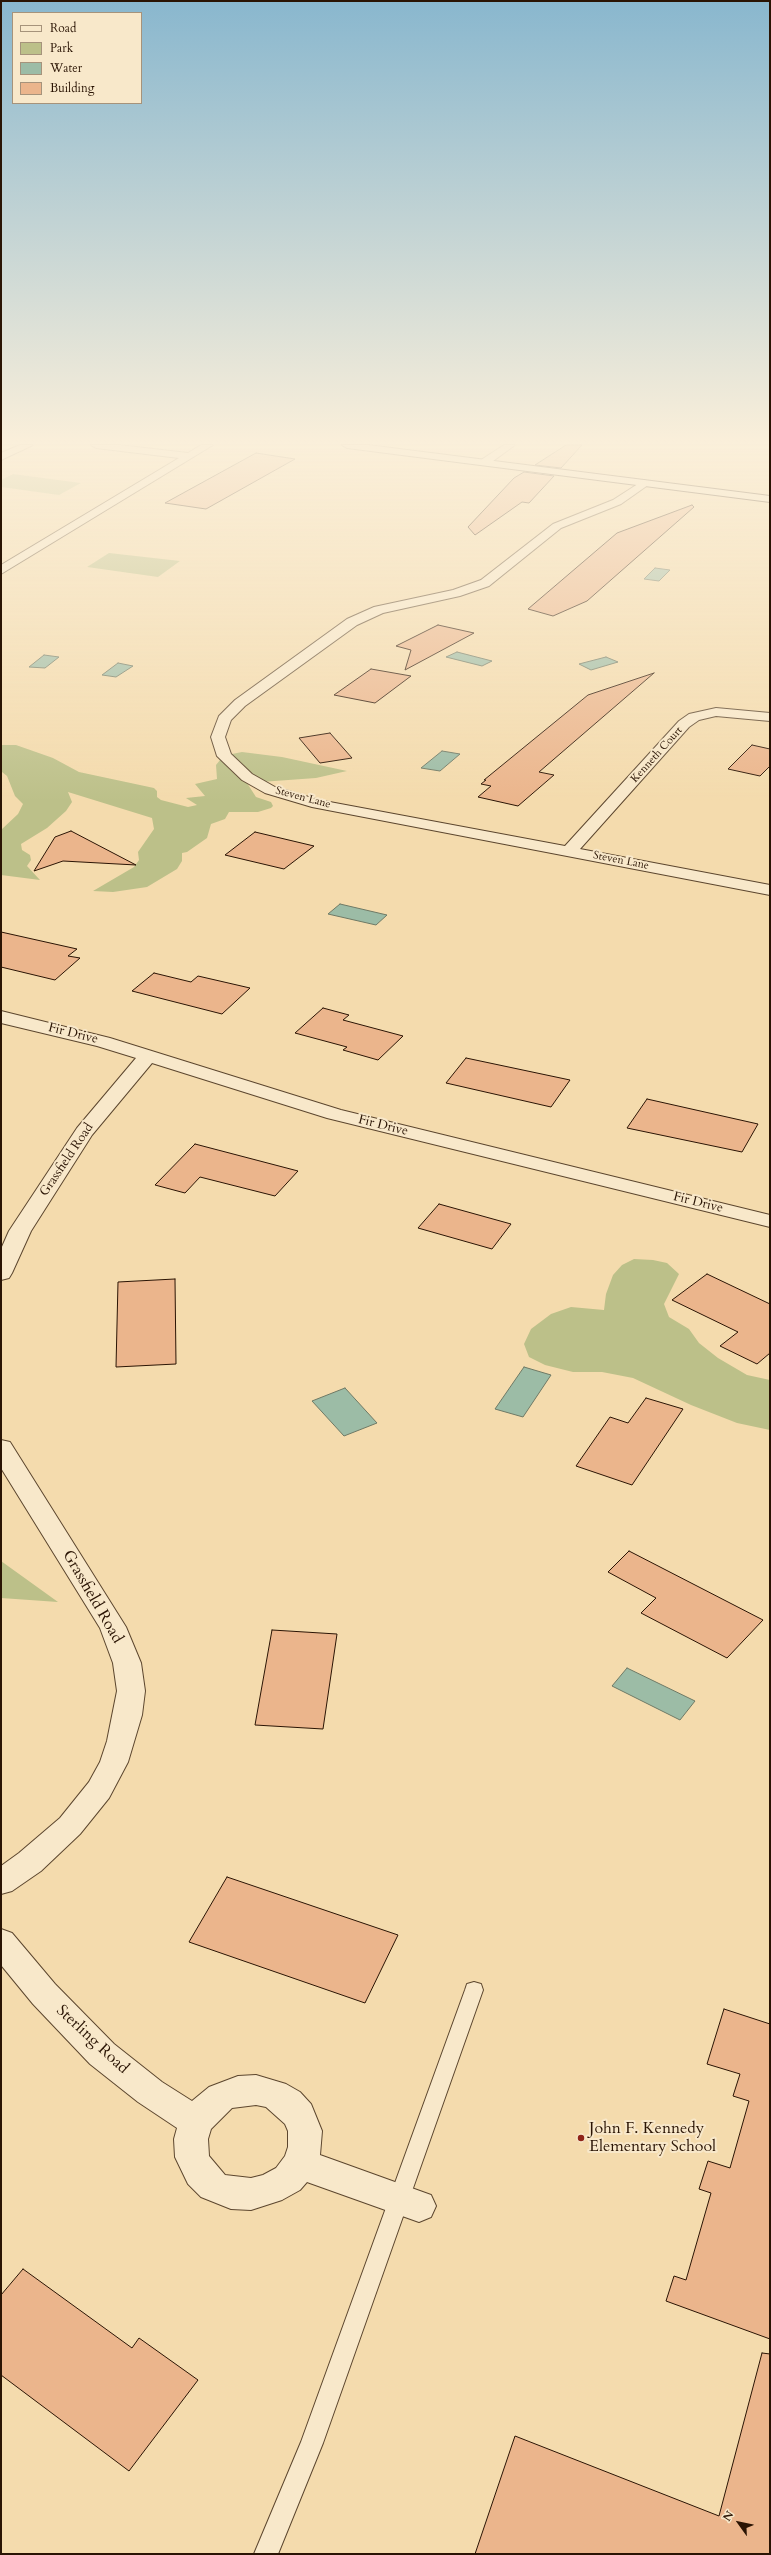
<!DOCTYPE html>
<style>
body{margin:0}
#map{position:relative;width:771px;height:2555px;overflow:hidden;background:#f4dbad;font-family:Cardo,serif}
canvas{display:block}
.frame{position:absolute;inset:0;border:2px solid #2a1404;pointer-events:none}
.legend{position:absolute;left:12px;top:12px;width:130px;height:92px;box-sizing:border-box;background:#f8e8ca;border:1px solid #a6937b;margin:0;padding:5px 7px;list-style:none;font-size:12px;color:#2a1404}
.legend li{display:flex;align-items:center;gap:8px;height:20px}
.legend b{width:20px;border:1px solid #a6937b}
.north{position:absolute;left:719px;top:2503px;width:40px;height:40px;-webkit-text-stroke:3px #f8e8ca;paint-order:stroke;rotate:303deg;font-size:11px;font-weight:700;line-height:16px;text-align:center;color:#2a1404}
.north::after{content:'';display:block;margin:auto;width:14px;height:18px;background:#2a1404;clip-path:polygon(50% 0,100% 100%,50% 72%,0 100%)}
</style>
<div id="map">
<canvas width="771" height="2555"></canvas>
<div class="frame"></div>
<ul class="legend">
<li><b style="height:5px;background:#f8e8ca"></b>Road</li>
<li><b style="height:11px;background:#bcc089"></b>Park</li>
<li><b style="height:11px;background:#9cbca6"></b>Water</li>
<li><b style="height:11px;background:#ebb58c"></b>Building</li>
</ul>
<div class="north">N</div>
</div>
<script>
const context = document.querySelector('canvas').getContext('2d');
context.lineJoin = 'round';
function fill(path, color) {
  context.fillStyle = color;
  context.fill(path, 'evenodd');
}
function toPath(rows) {
  const path = new Path2D();
  for (const r of rows) {
    path.moveTo(r[0], r[1]);
    for (let i = 2; i < r.length; i += 2) path.lineTo(r[i], r[i + 1]);
  }
  return path;
}
function trace(path, color, width, dash) {
  context.strokeStyle = color;
  context.lineWidth = width;
  context.lineCap = dash ? 'butt' : 'round';
  context.setLineDash(dash || []);
  context.stroke(path);
}
function drawText(font, color, halo, rows, align = 'center') {
  context.font = font + ' Cardo,serif';
  context.lineWidth = 4;
  context.setLineDash([]);
  context.textBaseline = 'middle';
  context.strokeStyle = halo;
  context.fillStyle = color;
  for (const [text, x, y, turn = 0] of rows) {
    context.save();
    context.translate(x, y);
    context.rotate((+turn || 0) * Math.PI / 180);
    context.textAlign = isNaN(turn) ? turn : align;
    if (halo) context.strokeText(text, 0, 0);
    context.fillText(text, 0, 0);
    context.restore();
  }
}
fill(toPath([
 [13,474,81,483,59,495,1,487,1,480],
 [109,553,180,561,158,577,87,567],
 [1,745,16,745,53,758,79,772,154,788,157,791,157,797,161,800,188,807,197,805,186,798,205,796,195,784,217,779,216,765,220,760,232,754,242,752,282,757,347,771,316,778,247,783,256,797,271,802,273,806,271,808,258,812,229,812,225,819,211,824,207,838,187,852,182,853,182,861,177,869,147,887,113,892,93,891,134,867,139,860,138,852,154,829,152,818,68,792,72,802,66,811,47,828,21,844,22,850,30,855,31,860,27,866,40,880,1,875,1,830,18,814,23,804,15,796,7,776,2,772],
 [634,1259,653,1260,667,1263,679,1274,664,1304,669,1317,689,1329,699,1343,718,1358,747,1375,770,1380,770,1430,737,1423,691,1405,633,1378,602,1372,573,1372,545,1365,529,1357,524,1344,531,1329,551,1314,571,1307,604,1310,606,1294,613,1275,622,1265],
 [1,1561,58,1602,1,1598]
]), '#bcc089');
const water = toPath([
 [655,568,670,570,659,581,644,579,655,568],
 [457,652,492,661,482,666,446,657,457,652],
 [44,655,59,657,45,668,29,667,44,655],
 [606,657,618,662,591,670,579,664,606,657],
 [118,663,133,666,116,677,102,675,118,663],
 [442,751,460,754,440,771,421,768,442,751],
 [340,904,387,915,376,925,328,914,340,904],
 [524,1367,551,1375,523,1417,495,1409,524,1367],
 [345,1388,377,1423,344,1436,312,1401,345,1388],
 [627,1668,695,1701,680,1720,612,1686,627,1668]
]);
fill(water, '#9cbca6');
trace(water, '#6e7965', 1);
const building = toPath([
 [566,445,582,445,561,468,535,465,566,445],
 [256,453,295,459,206,509,165,503,256,453],
 [524,472,554,476,529,503,522,502,475,535,468,527,514,478,524,472],
 [692,505,694,507,587,601,553,616,528,609,617,533,692,505],
 [438,625,474,633,405,670,411,650,396,646,438,625],
 [371,669,411,676,375,703,334,695,371,669],
 [654,673,539,772,554,775,518,806,478,797,491,786,481,784,486,780,484,780,588,695,654,673],
 [330,733,352,758,320,763,299,738,330,733],
 [752,745,770,749,770,766,760,776,728,769,752,745],
 [71,831,136,865,63,861,34,871,55,837,71,831],
 [255,832,314,846,284,869,225,855,255,832],
 [1,932,77,949,68,956,80,958,55,980,1,967,1,932],
 [154,973,191,982,198,976,250,988,222,1014,132,991,154,973],
 [323,1008,349,1015,343,1020,403,1036,378,1060,343,1050,347,1047,295,1033,323,1008],
 [466,1058,570,1080,551,1107,446,1083,466,1058],
 [647,1099,758,1124,742,1152,627,1128,647,1099],
 [195,1144,298,1171,275,1196,200,1177,185,1193,155,1185,195,1144],
 [439,1204,511,1224,492,1249,418,1228,439,1204],
 [707,1274,770,1304,770,1353,757,1364,720,1346,738,1332,672,1300,707,1274],
 [175,1279,176,1364,116,1367,118,1282,175,1279],
 [646,1398,683,1409,632,1485,576,1466,610,1417,628,1423,646,1398],
 [629,1551,763,1620,727,1658,641,1613,656,1598,608,1572,629,1551],
 [272,1630,337,1634,323,1729,255,1725,272,1630],
 [227,1877,398,1935,365,2003,189,1942,227,1877],
 [724,2009,770,2024,770,2339,666,2301,674,2276,686,2280,711,2193,699,2189,708,2161,730,2168,749,2101,733,2096,740,2074,707,2064,724,2009],
 [23,2269,132,2348,139,2338,198,2380,129,2471,1,2375,1,2295,23,2269],
 [762,2353,770,2354,770,2554,475,2554,515,2436,719,2516,762,2353]
]);
fill(building, '#ebb58c');
trace(building, '#2a1404', 1);
const lane = toPath([
 [474,1982,481,1984,483,1990,323,2443,278,2554,254,2554,301,2442,465,1990,467,1984,474,1982]
]);
const street = toPath([
 [20,445,33,445,1,460,1,453,20,445],
 [91,445,119,445,188,453,201,445,213,445,1,574,1,565,179,458,96,448,91,445],
 [504,445,515,445,489,464,481,464,481,460,504,445],
 [644,480,650,483,648,485,621,504,561,528,489,586,460,596,383,613,357,625,245,706,231,720,225,737,231,754,252,774,275,787,319,800,565,846,679,721,689,714,716,708,770,713,770,721,716,716,699,720,689,727,580,849,770,885,770,895,312,807,265,793,242,780,217,756,211,737,219,716,235,700,347,619,374,607,453,590,481,580,553,524,613,500,644,480],
 [1,1011,110,1038,341,1110,770,1215,770,1227,327,1118,152,1063,92,1135,31,1231,12,1273,9,1278,1,1280,1,1249,9,1231,77,1128,136,1058,97,1046,1,1023,1,1011],
 [1,1440,10,1442,126,1627,141,1663,145,1691,142,1715,128,1762,109,1798,80,1834,41,1871,12,1891,1,1894,1,1866,19,1853,60,1818,89,1782,100,1762,107,1741,117,1691,113,1663,100,1628,1,1468,1,1440],
 [1,1929,12,1933,55,1984,114,2044,162,2082,192,2101,209,2087,238,2076,256,2075,286,2084,300,2092,311,2104,322,2131,320,2155,431,2195,436,2206,431,2217,419,2222,307,2182,300,2190,282,2200,251,2210,231,2209,201,2197,188,2184,175,2157,174,2139,177,2128,138,2102,90,2064,33,2004,1,1965,1,1929],
 [256,2105,266,2107,285,2124,288,2131,288,2147,285,2156,276,2168,263,2175,251,2178,225,2175,209,2156,208,2139,211,2129,232,2108,256,2105]
]);
const secondary = toPath([
 [342,445,368,445,770,496,770,502,347,448,342,445]
]);
trace(lane, '#5c462e', 2);
trace(street, '#5c462e', 2);
trace(secondary, '#2a1404', 2);
fill(lane, '#f8e8ca');
fill(street, '#f8e8ca');
fill(secondary, '#f8e8ca');
const sky = context.createLinearGradient(0, 0, 0, 802);
sky.addColorStop(0, '#89b7ce');
sky.addColorStop(0.55, '#faefda');
sky.addColorStop(1, '#faefda00');
context.fillStyle = sky;
context.fillRect(0, 0, 771, 802);
for (const [x, y, r, color] of [
 [581,2138,4,"#8f2418"]
]) {
  const dot = new Path2D();
  dot.arc(x, y, r, 0, 2 * Math.PI);
  context.fillStyle = color;
  context.fill(dot);
  trace(dot, '#f8e8ca', 1.5);
}
drawText('11px', '#2a1404', '#f8e8ca', [
 ["Kenneth Court",657,755,-48],
 ["Steven Lane",303,798,15],
 ["Steven Lane",621,861,11]
]);
drawText('13px', '#2a1404', '#f8e8ca', [
 ["Fir Drive",73,1034,14],
 ["Fir Drive",383,1126,14],
 ["Grassfield Road",67,1160,-56],
 ["Fir Drive",698,1203,14]
]);
drawText('16px', '#2a1404', '#f8e8ca', [
 ["Grassfield Road",92,1597,60],
 ["Sterling Road",92,2040,43]
]);
drawText('16px', '#2a1404', '#f8e8ca', [
 ["John F. Kennedy",589,2129],
 ["Elementary School",589,2147]
], 'left');
</script>
